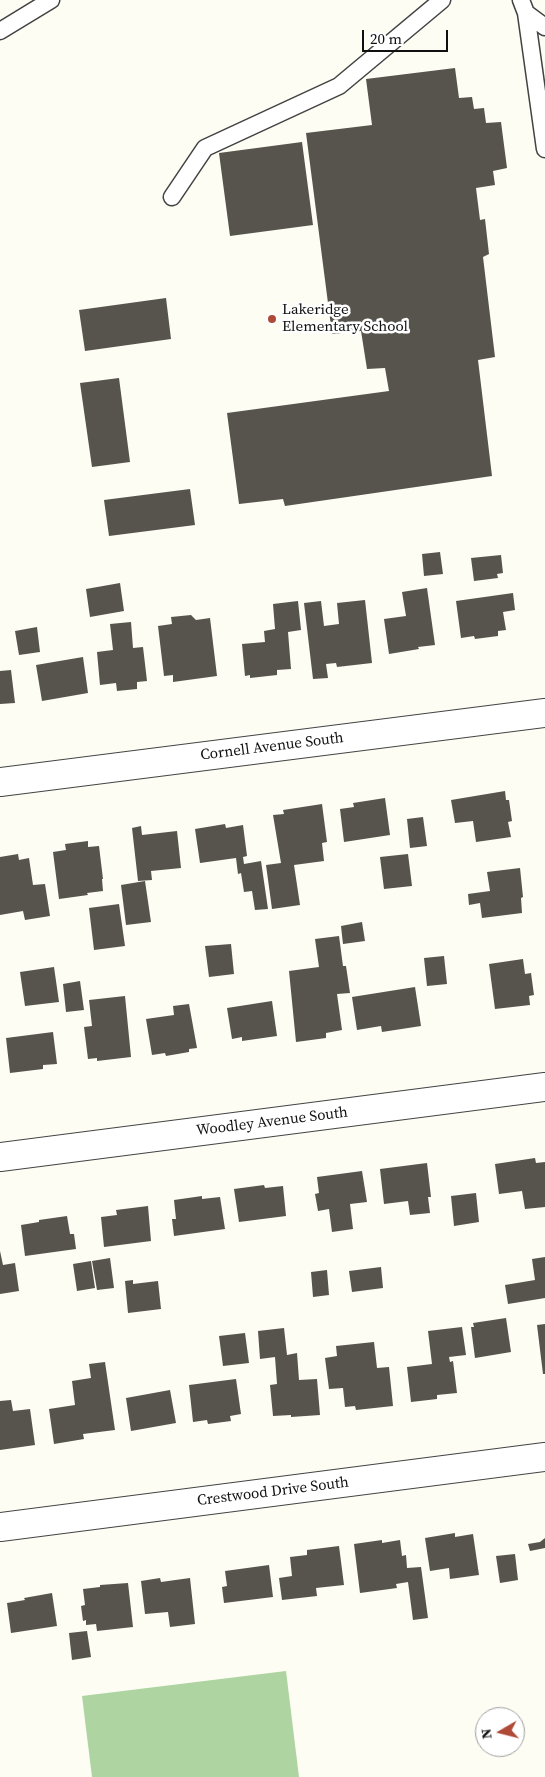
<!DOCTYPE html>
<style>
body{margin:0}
#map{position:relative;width:545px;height:1777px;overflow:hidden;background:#fdfdf4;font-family:"Source Serif 4",serif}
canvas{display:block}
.north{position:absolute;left:475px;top:1707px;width:50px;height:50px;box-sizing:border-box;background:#fff;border:1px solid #9f9f9f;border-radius:50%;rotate:262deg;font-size:14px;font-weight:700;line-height:20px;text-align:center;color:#101010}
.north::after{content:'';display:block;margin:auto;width:18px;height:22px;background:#af4938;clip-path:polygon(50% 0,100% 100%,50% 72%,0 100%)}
.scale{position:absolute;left:362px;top:30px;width:86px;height:22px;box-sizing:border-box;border:2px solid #101010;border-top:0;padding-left:6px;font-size:15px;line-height:18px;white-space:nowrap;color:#101010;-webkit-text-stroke:4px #fff;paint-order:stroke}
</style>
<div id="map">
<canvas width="545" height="1777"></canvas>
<div class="north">N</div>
<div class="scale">20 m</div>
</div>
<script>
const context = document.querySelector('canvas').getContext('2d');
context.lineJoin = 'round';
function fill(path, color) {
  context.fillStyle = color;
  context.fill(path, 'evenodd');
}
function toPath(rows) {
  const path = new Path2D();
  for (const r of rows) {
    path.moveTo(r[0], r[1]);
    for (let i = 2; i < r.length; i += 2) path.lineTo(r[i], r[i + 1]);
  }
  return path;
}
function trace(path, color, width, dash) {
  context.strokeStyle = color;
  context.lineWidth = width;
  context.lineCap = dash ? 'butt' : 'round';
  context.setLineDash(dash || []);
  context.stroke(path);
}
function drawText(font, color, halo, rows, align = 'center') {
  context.font = font + ' "Source Serif 4",serif';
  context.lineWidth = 5;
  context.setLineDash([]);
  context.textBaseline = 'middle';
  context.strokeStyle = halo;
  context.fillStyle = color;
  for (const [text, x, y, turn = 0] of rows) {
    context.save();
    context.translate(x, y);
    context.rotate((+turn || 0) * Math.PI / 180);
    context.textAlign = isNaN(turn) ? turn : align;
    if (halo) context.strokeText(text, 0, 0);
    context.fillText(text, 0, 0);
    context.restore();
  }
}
fill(toPath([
 [286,1671,299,1777,92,1777,82,1696]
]), '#aed4a1');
fill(toPath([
 [455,68,459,98,472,97,474,109,484,108,486,123,501,122,507,168,493,171,495,185,476,188,480,220,485,219,489,254,483,257,495,357,478,360,492,476,285,506,283,499,239,504,227,413,389,391,385,368,367,369,361,331,332,334,306,133,372,125,366,79],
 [302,142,313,225,230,236,219,153],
 [166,298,171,339,85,351,79,310],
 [119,378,130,462,92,467,80,383],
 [190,489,195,525,109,536,104,500],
 [440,552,443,574,424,576,422,554],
 [501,555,503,573,497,574,498,578,474,581,471,558],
 [120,583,124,611,90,617,86,589],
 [427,588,435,645,418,647,419,649,389,654,384,619,406,616,402,592],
 [513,593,515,610,503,612,506,630,498,631,498,636,475,639,474,636,461,638,456,601],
 [365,600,372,663,337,667,336,663,326,664,328,678,313,679,304,603,321,601,324,626,339,624,337,603],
 [298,601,301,630,288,632,291,669,277,670,277,675,250,678,250,675,245,676,242,644,265,642,264,631,275,629,273,604],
 [191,615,196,620,210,618,217,676,173,682,173,675,164,676,158,626,172,624,171,617],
 [131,622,133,648,143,647,147,681,137,682,137,689,117,691,116,683,100,685,97,652,113,650,110,624],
 [37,627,40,652,19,655,15,631],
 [83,657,88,693,42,701,36,665],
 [11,670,15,703,0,704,0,671],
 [505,791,506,800,509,800,512,821,508,822,511,837,476,842,473,821,455,823,451,800],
 [385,798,390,835,344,842,340,809,354,807,353,803],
 [322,804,327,842,322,843,324,861,294,865,300,905,272,909,266,865,281,863,273,815,284,814,283,810],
 [423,817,427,846,410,848,407,819],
 [225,824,226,828,243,825,247,856,243,857,244,864,261,861,268,909,255,910,252,891,244,892,241,873,238,874,236,858,200,863,195,829],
 [141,826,142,835,177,831,181,868,151,871,152,880,138,881,132,828],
 [88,841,88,847,99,846,103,879,102,879,103,891,87,893,88,895,59,899,53,852,66,850,65,844],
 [18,854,19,860,29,858,33,885,45,884,50,916,25,920,23,911,0,915,0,857],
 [408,854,412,886,384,889,380,857],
 [520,868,523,897,521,898,522,913,482,918,480,903,469,905,468,894,490,891,487,872],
 [145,881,151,922,126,925,121,885],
 [119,904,125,946,94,950,89,908],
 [362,922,365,941,343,944,341,926],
 [339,936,343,966,346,966,350,993,337,994,342,1030,326,1033,326,1038,296,1042,289,971,319,967,315,939],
 [231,944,234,974,209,977,205,946],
 [444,956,447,984,427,986,424,958],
 [523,959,525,974,531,973,534,995,529,996,530,1005,495,1009,489,964],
 [54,967,59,1002,25,1006,20,972],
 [80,981,84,1010,66,1012,63,984],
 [415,987,421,1026,382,1032,381,1026,357,1030,352,997],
 [125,996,131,1057,97,1061,97,1058,88,1059,84,1027,92,1026,89,1000],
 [272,1001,277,1036,242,1041,242,1037,232,1039,227,1008],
 [189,1004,197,1048,189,1049,189,1052,166,1056,165,1053,152,1055,146,1019,174,1015,173,1006],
 [53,1032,57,1064,43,1065,43,1069,10,1073,6,1038],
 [535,1158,536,1163,545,1162,545,1207,525,1209,522,1191,499,1194,495,1164],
 [427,1163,431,1197,428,1197,430,1213,410,1215,408,1201,384,1204,380,1169],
 [362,1171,367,1202,350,1204,353,1229,332,1232,329,1209,318,1211,315,1194,319,1193,317,1177],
 [264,1185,265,1188,283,1186,286,1216,239,1222,234,1189],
 [476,1193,479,1222,454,1226,451,1196],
 [202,1196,202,1199,220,1197,225,1229,174,1236,172,1219,176,1219,174,1200],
 [148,1206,151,1241,104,1247,101,1217,117,1215,116,1210],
 [67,1216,70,1234,74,1234,76,1249,25,1256,21,1225,39,1222,39,1220],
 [0,1251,3,1265,15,1263,19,1291,0,1294],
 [545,1257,545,1298,508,1304,505,1285,535,1280,532,1259],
 [110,1258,114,1288,97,1290,92,1261],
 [91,1261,95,1288,77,1291,73,1264],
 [381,1267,383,1288,352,1292,349,1271],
 [327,1270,329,1295,313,1297,311,1272],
 [133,1280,133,1284,158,1281,161,1309,128,1313,125,1281],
 [506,1318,511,1352,475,1358,471,1327,474,1327,473,1323],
 [545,1324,545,1374,543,1374,537,1325],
 [462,1327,466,1355,449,1357,450,1362,453,1361,457,1393,437,1395,437,1399,411,1402,407,1367,432,1364,428,1331],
 [284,1328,287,1355,297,1353,299,1380,317,1379,320,1415,291,1417,291,1415,273,1416,270,1385,277,1384,275,1357,260,1359,258,1331],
 [245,1333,249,1363,223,1366,219,1336],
 [374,1342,377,1368,389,1367,393,1406,356,1410,355,1406,345,1407,343,1388,329,1389,325,1358,337,1356,336,1346],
 [105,1362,115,1430,83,1434,84,1439,54,1444,49,1409,75,1405,72,1381,91,1378,89,1364],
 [236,1379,241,1414,230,1416,231,1421,208,1424,207,1420,193,1422,189,1385],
 [170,1390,176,1423,131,1431,126,1398],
 [11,1400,13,1411,30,1409,35,1445,0,1450,0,1401],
 [455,1533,455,1537,473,1534,479,1575,450,1579,449,1568,430,1571,425,1538],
 [545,1538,545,1548,530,1551,528,1544,540,1542],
 [382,1540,382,1543,400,1540,402,1556,406,1555,407,1568,421,1567,428,1618,413,1620,408,1582,396,1584,397,1588,360,1593,354,1544],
 [339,1546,344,1585,316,1588,317,1596,282,1600,279,1578,292,1576,290,1557,307,1555,307,1550],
 [515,1554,518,1580,500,1583,496,1556],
 [269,1565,273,1597,224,1603,222,1587,227,1586,225,1571],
 [160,1578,161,1582,190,1578,195,1624,170,1627,168,1612,145,1614,141,1581],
 [128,1583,133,1627,97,1631,96,1624,86,1625,86,1620,83,1621,81,1606,85,1605,83,1589,100,1587,100,1585],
 [52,1593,57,1626,11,1633,7,1603,25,1600,24,1598],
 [87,1631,91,1657,72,1660,69,1633]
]), '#57534d');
const service = toPath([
 [521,0,526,13,545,27],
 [526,13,545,149],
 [0,31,51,0],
 [172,197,205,148,339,86,442,0]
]);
const minor = toPath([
 [0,1157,545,1087],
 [0,1527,545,1457]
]);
const tertiary = toPath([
 [0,782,545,713]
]);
trace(service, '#434343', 19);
trace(minor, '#434343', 30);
trace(tertiary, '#434343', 30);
trace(service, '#fff', 16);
trace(minor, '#fff', 28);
trace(tertiary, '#fff', 28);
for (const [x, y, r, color] of [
 [272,319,5,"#af4938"]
]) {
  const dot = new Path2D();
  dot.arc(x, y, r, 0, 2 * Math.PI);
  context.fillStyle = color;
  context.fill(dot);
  trace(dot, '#fff', 2);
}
drawText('15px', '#101010', '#fff', [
 ["Lakeridge",282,310],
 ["Elementary School",282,327]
], 'left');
drawText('15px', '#101010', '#fff', [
 ["Cornell Avenue South",272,747,-7],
 ["Woodley Avenue South",272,1122,-7],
 ["Crestwood Drive South",273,1492,-7]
]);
</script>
